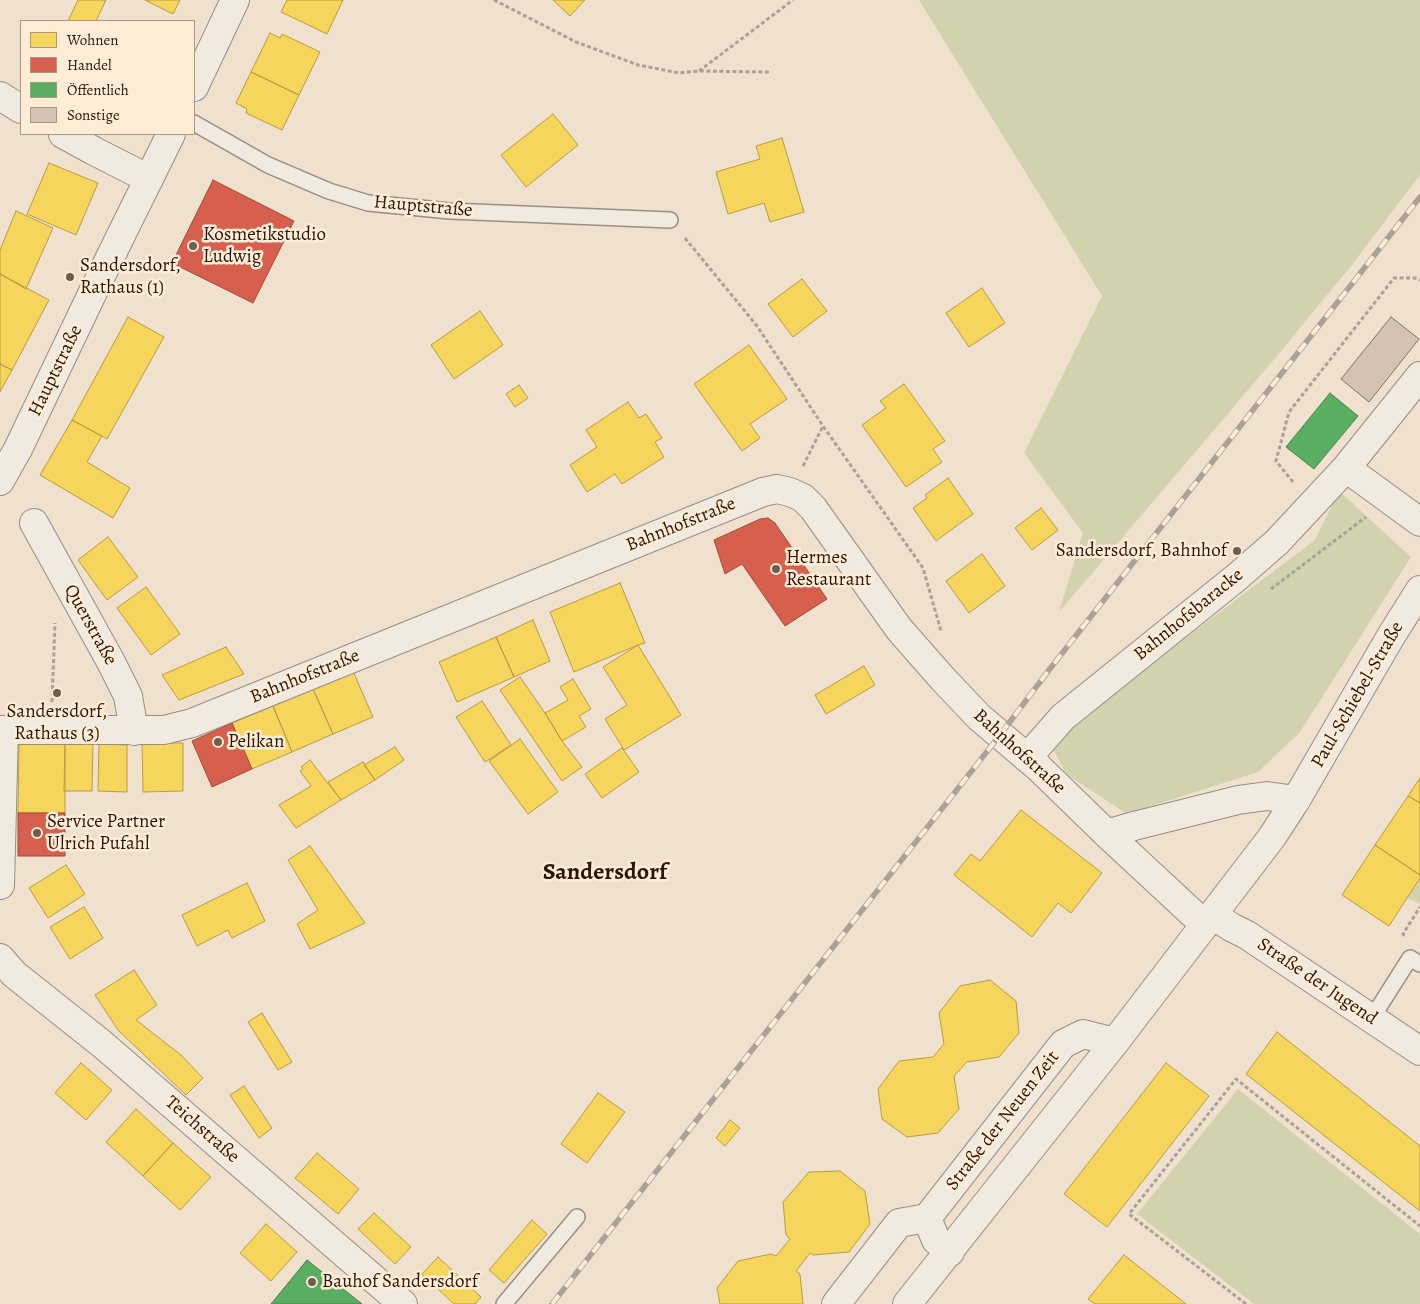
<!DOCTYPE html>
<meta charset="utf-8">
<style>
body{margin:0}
#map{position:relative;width:1420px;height:1304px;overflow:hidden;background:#efe1ce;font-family:Alegreya,serif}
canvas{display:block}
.legend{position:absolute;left:20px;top:20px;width:175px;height:115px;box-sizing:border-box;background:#feedd6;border:1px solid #aa9784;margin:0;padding:6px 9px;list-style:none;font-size:15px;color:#2b150a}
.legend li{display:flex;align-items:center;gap:10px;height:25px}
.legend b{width:25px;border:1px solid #aa9784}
</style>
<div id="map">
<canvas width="1420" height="1304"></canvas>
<ul class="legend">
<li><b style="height:14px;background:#f6d55c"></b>Wohnen</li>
<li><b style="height:14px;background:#d6604d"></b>Handel</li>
<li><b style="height:14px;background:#5aae61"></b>Öffentlich</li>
<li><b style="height:14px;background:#d4c2b2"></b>Sonstige</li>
</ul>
</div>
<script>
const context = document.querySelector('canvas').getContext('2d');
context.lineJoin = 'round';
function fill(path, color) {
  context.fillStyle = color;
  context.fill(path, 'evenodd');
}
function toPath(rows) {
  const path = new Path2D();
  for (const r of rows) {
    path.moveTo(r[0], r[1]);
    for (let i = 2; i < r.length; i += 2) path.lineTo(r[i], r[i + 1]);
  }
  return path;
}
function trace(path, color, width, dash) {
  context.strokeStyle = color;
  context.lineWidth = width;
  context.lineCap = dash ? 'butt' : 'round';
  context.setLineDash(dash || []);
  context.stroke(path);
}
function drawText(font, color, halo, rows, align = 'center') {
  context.font = font + ' Alegreya,serif';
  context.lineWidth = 5;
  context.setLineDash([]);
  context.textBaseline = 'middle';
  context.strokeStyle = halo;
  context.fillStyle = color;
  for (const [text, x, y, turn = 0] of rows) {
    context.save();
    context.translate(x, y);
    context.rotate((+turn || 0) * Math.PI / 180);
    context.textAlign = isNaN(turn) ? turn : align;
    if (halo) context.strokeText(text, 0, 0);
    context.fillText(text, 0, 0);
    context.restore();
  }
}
fill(toPath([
 [919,0,1420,0,1420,175,1351,266,1277,356,1059,612,1083,533,1024,453,1102,296],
 [1339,491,1411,557,1300,732,1258,772,1127,814,1066,774,1052,747,1069,726,1315,540],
 [1420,878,1420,904,1407,898],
 [1238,1089,1420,1234,1420,1304,1254,1304,1137,1214]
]), '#d3d2af');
const homes = toPath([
 [78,0,106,0,96,21,68,21,78,0],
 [145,0,180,0,173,14,145,0],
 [287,0,343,0,327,34,281,12,287,0],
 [553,0,585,0,570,16,553,0],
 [270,33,280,38,282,34,320,52,299,95,251,72,270,33],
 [251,72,299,95,282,130,246,113,247,109,236,103,251,72],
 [553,114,578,145,526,187,501,155,553,114],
 [782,138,804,212,770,222,764,203,728,214,716,172,760,159,756,146,782,138],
 [49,163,98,183,76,235,27,214,49,163],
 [16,211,53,228,26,289,0,274,0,250,16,211],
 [0,274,49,300,12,370,0,364,0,274],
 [802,279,827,311,793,337,768,304,802,279],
 [982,288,1005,323,969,347,946,313,982,288],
 [480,311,503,345,454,379,431,345,480,311],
 [128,317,164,337,107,439,72,420,128,317],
 [749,345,787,399,750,424,760,438,742,451,694,384,749,345],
 [0,364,12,370,0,392,0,364],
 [904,384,945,441,933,449,942,462,906,487,862,425,886,408,880,401,904,384],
 [519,385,528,398,515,407,506,394,519,385],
 [628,402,639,418,646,414,662,438,655,442,664,457,622,484,615,474,587,492,570,465,597,447,586,430,628,402],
 [72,420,102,436,87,462,130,488,113,518,40,475,72,420],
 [948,478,973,514,936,541,913,508,927,498,925,495,948,478],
 [1041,508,1058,530,1032,550,1015,528,1041,508],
 [108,537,138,577,107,600,78,560,108,537],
 [982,554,1005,586,969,613,946,581,982,554],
 [620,583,645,643,638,645,574,672,550,612,620,583],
 [146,587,180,634,151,655,117,608,146,587],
 [533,620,550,661,514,677,496,637,533,620],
 [496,637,514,677,457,702,439,662,496,637],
 [638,645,681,715,624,750,605,719,627,705,603,667,638,645],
 [226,647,244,674,179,700,162,675,226,647],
 [864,666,875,685,826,714,815,695,864,666],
 [353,671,373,717,333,734,313,689,353,671],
 [520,677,545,713,562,741,582,767,562,781,500,690,520,677],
 [573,679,591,709,579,716,586,727,562,741,545,713,568,700,560,687,573,679],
 [313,689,333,734,292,752,273,706,313,689],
 [482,701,511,745,485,762,456,717,482,701],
 [273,706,292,752,252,769,232,723,273,706],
 [520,739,558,792,528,814,489,761,520,739],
 [19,743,65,744,65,813,18,813,19,743],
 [142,743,183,743,183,791,143,792,142,743],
 [65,744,93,744,92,791,64,791,65,744],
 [99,744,127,745,127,792,98,791,99,744],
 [395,747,404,760,375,780,364,765,395,747],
 [622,748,639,772,602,798,585,774,622,748],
 [310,760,341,800,296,828,279,805,311,786,300,771,303,769,301,767,310,760],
 [363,762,375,780,341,800,328,782,363,762],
 [1420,778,1420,803,1408,796,1420,778],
 [1408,796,1420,803,1420,875,1375,845,1408,796],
 [1021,810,1102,873,1071,913,1058,903,1032,937,954,875,971,854,980,861,1021,810],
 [1375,845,1420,875,1420,878,1389,926,1342,895,1375,845],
 [310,846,365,923,310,949,297,924,318,910,288,860,310,846],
 [66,865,85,894,48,918,29,888,66,865],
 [247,883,265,921,232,938,228,930,197,946,182,915,247,883],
 [84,907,103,938,70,959,50,927,84,907],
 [134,970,157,1005,136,1020,181,1055,203,1078,186,1095,118,1030,95,995,134,970],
 [990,980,1016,1001,1019,1033,999,1057,967,1062,954,1076,959,1109,938,1133,907,1137,882,1119,878,1089,899,1061,933,1057,944,1044,939,1013,960,986,990,980],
 [262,1013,292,1062,278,1070,248,1022,262,1013],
 [1277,1032,1420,1146,1420,1211,1246,1074,1277,1032],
 [81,1063,112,1090,86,1120,55,1093,81,1063],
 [1166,1063,1209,1096,1107,1227,1064,1194,1166,1063],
 [244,1086,272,1128,259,1138,230,1095,244,1086],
 [598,1093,625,1112,587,1163,561,1144,598,1093],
 [136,1109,173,1143,143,1176,106,1142,136,1109],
 [730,1120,740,1128,725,1146,716,1138,730,1120],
 [173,1143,211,1177,180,1210,143,1176,173,1143],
 [317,1153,359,1189,338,1214,295,1178,317,1153],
 [840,1171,865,1191,870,1224,849,1252,813,1255,810,1253,796,1271,800,1274,803,1304,720,1304,717,1288,738,1261,771,1254,776,1256,790,1239,786,1235,783,1202,809,1172,840,1171],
 [374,1213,411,1247,395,1264,358,1229,374,1213],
 [532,1220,547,1234,504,1283,489,1270,532,1220],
 [266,1224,297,1252,271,1281,240,1253,266,1224],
 [1124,1255,1186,1304,1095,1304,1088,1299,1124,1255],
 [438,1257,481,1297,475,1304,454,1304,422,1274,438,1257]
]);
fill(homes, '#f6d55c');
trace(homes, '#b99b43', 1);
const shops = toPath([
 [213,180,294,221,253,303,172,263,213,180],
 [768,518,775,523,827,599,785,626,742,564,725,574,714,540,760,519,768,518],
 [232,723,252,769,212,787,192,741,232,723],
 [18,813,65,813,65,856,18,856,18,813]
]);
fill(shops, '#d6604d');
trace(shops, '#a34a39', 1);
const public = toPath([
 [1330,393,1358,416,1314,469,1286,447,1330,393],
 [307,1260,362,1304,271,1304,307,1260]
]);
fill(public, '#5aae61');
trace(public, '#4c8047', 1);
const building = toPath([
 [1391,317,1419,339,1369,402,1341,379,1391,317]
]);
fill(building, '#d4c2b2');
trace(building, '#7d7368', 1);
const service = toPath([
 [194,123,268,165,329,191,368,203,450,211,670,220],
 [1372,1018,1410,958,1420,964],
 [504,1304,577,1217]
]);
const minor = toPath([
 [0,96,21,109],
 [63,134,94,151,149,179],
 [1346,468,1420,522],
 [34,523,111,662,128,696,134,731],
 [0,730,164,730,192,723,763,492,777,489,790,492,803,498,813,508,899,629,943,679,979,717,1038,767,1107,834,1205,925],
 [1027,758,1063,717,1237,577,1277,542,1346,468,1420,376],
 [1107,834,1134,826,1238,800,1267,796,1296,800],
 [0,885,4,730],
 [1213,915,1231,927,1247,935,1420,1051],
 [0,958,14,974,102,1044,403,1304],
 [927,1218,936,1240,950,1252],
 [836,1304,899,1223,927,1218,1063,1044,1083,1034,1115,1042]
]);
const tertiary = toPath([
 [194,87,235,0],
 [0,481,18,449,92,294,171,134],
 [907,1304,1115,1042,1272,837,1296,800,1391,636,1420,590]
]);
trace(service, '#998e83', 18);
trace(minor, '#998e83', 30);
trace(tertiary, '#998e83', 30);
trace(toPath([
 [494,0,576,42,638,65,679,73,699,71,769,72],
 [699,71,793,0],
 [685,238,757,326,823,426,923,568,941,631],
 [803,466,823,426],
 [1293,482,1276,461,1289,412,1394,278,1415,278,1420,280],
 [1271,589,1366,517],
 [52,702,55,623],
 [1404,936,1403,934,1420,907],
 [1246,1304,1129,1214,1236,1079,1420,1226]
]), '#aaa299', 3, [4, 2.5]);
trace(service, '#f1eae0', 15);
trace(minor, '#f1eae0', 28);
trace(tertiary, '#f1eae0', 28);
const rail = toPath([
 [552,1304,1000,735,1049,670,1420,197]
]);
trace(rail, '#aaa299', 5.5);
trace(rail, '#feedd6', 4, [11]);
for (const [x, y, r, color] of [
 [193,246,5,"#705c4f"],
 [70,277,5,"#705c4f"],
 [1237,551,5,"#705c4f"],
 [776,569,5,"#705c4f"],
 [57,693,5,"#705c4f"],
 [218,742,5,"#705c4f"],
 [37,833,5,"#705c4f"],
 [312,1282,5,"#705c4f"]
]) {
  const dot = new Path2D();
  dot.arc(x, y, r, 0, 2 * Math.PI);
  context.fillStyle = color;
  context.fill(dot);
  trace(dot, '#feedd6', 2);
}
drawText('19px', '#2b150a', '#feedd6', [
 ["Hauptstraße",423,207,5],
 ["Hauptstraße",56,371,-64],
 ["Bahnhofstraße",681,525,-22],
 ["Bahnhofsbaracke",1189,615,-39],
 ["Querstraße",90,625,61],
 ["Bahnhofstraße",305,677,-22],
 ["Paul-Schiebel-Straße",1358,695,-60],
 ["Bahnhofstraße",1019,752,42],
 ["Straße der Jugend",1317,982,34],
 ["Straße der Neuen Zeit",1003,1121,-52],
 ["Teichstraße",202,1130,41]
]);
drawText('19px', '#2b150a', '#feedd6', [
 ["Kosmetikstudio",203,235],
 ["Ludwig",203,257],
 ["Sandersdorf,",80,266],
 ["Rathaus (1)",80,288],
 ["Sandersdorf, Bahnhof",1227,551,"right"],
 ["Hermes",786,558],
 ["Restaurant",786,580],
 ["Sandersdorf,",57,712,"center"],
 ["Rathaus (3)",57,734,"center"],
 ["Pelikan",228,742],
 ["Service Partner",47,822],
 ["Ulrich Pufahl",47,844],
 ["Bauhof Sandersdorf",322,1282]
], 'left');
drawText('bold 24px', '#2b150a', '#feedd6', [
 ["Sandersdorf",605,873]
]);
</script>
